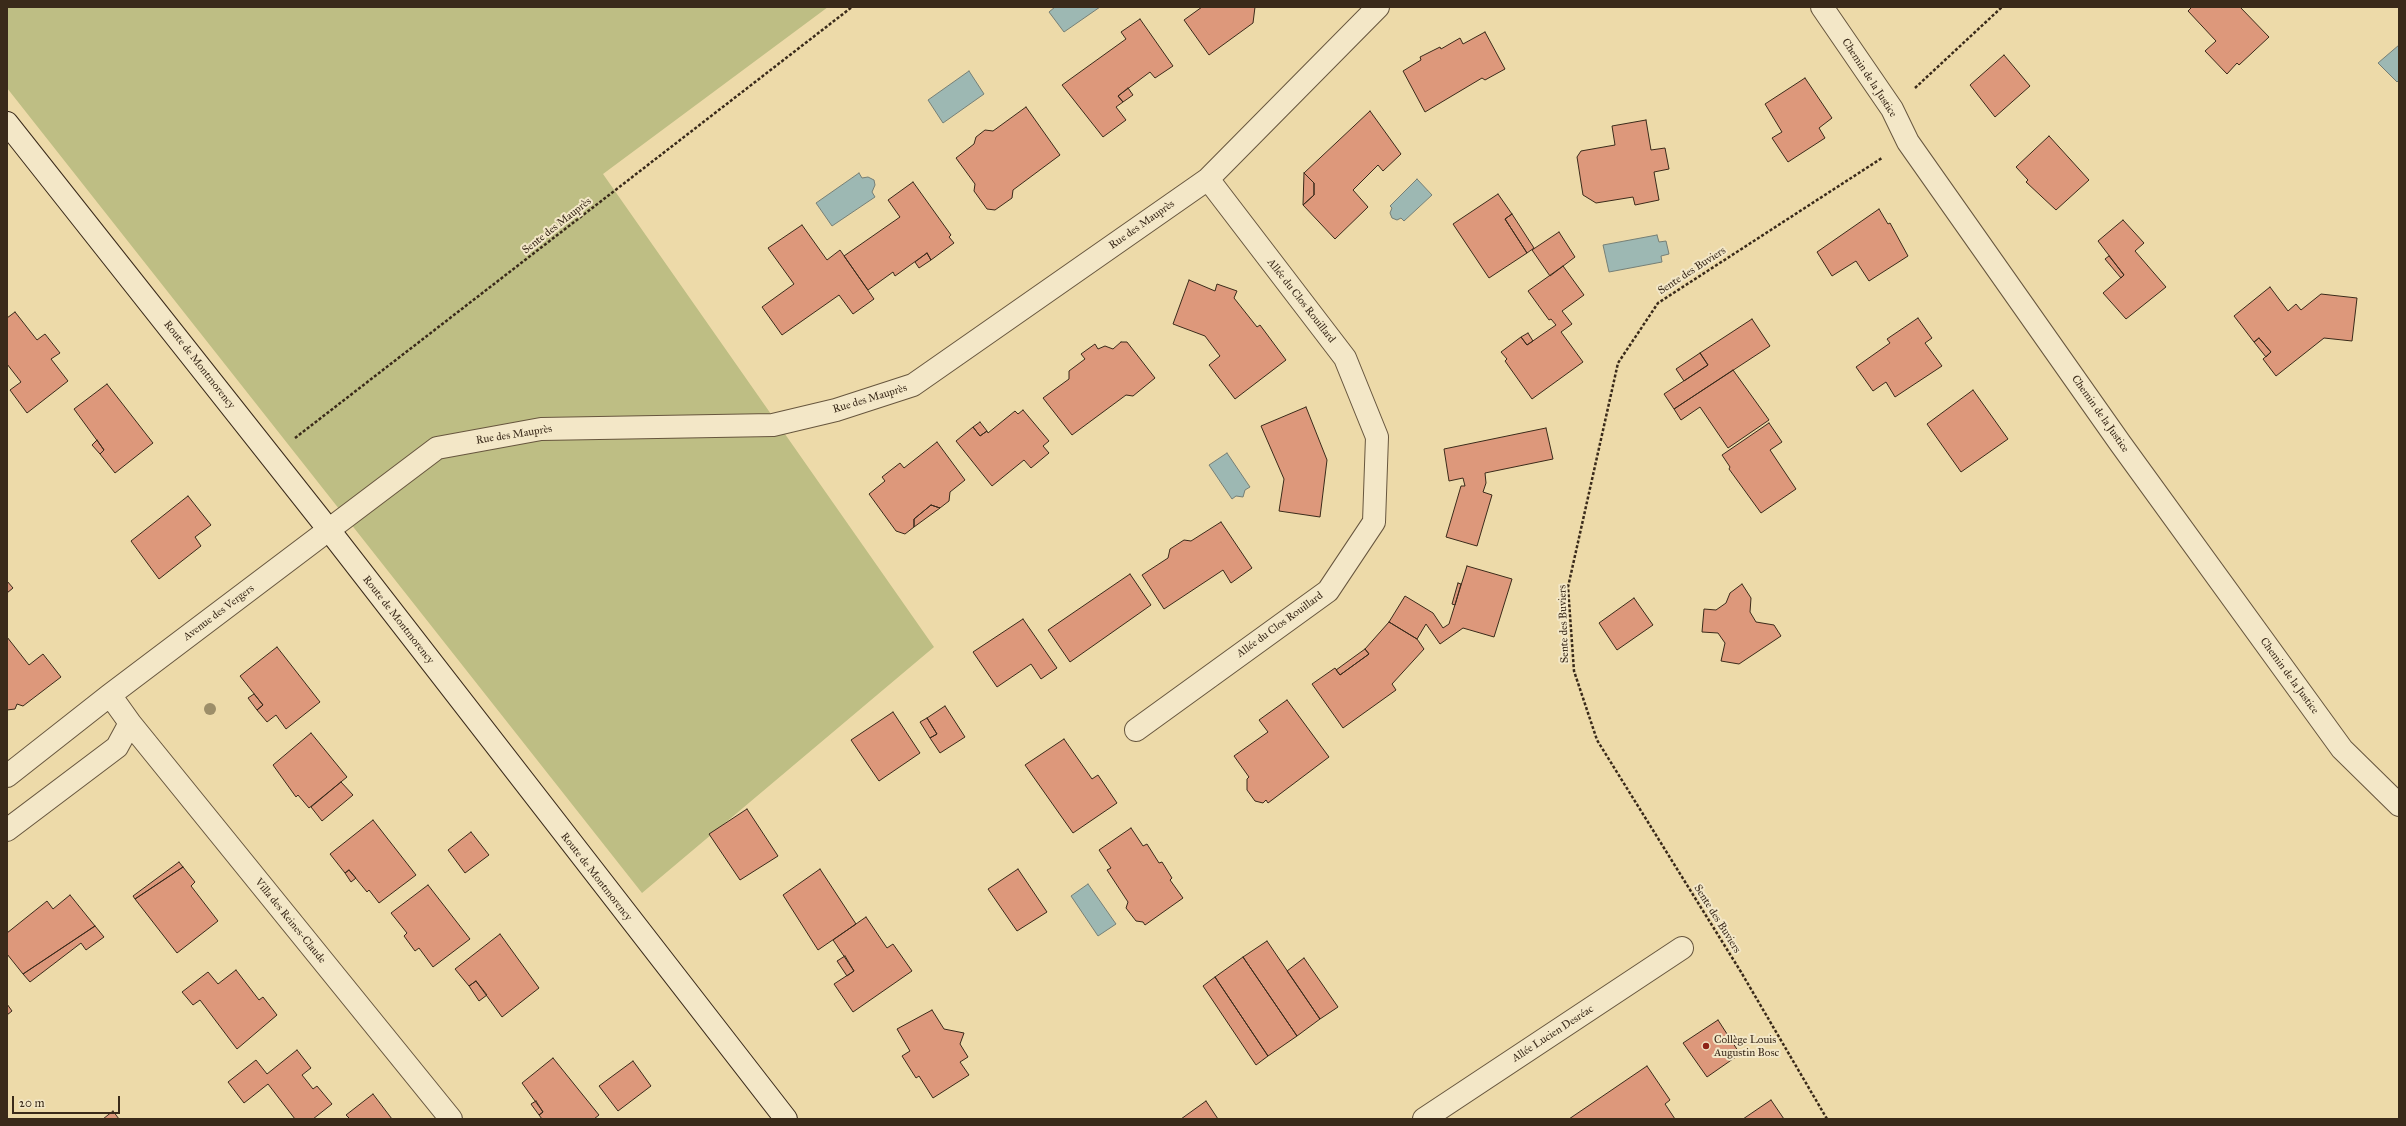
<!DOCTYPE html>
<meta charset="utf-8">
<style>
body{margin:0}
#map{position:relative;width:2406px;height:1126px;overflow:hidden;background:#eddaa9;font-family:"IM FELL Great Primer",serif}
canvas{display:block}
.frame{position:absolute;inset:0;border:8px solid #3a2a1a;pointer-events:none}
.scale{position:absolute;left:12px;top:1096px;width:108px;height:18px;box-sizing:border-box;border:2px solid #3a2a1a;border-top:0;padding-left:5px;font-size:12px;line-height:14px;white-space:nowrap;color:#3a2a1a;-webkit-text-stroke:3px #f3e7c7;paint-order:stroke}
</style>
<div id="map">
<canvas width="2406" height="1126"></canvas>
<div class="frame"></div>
<div class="scale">20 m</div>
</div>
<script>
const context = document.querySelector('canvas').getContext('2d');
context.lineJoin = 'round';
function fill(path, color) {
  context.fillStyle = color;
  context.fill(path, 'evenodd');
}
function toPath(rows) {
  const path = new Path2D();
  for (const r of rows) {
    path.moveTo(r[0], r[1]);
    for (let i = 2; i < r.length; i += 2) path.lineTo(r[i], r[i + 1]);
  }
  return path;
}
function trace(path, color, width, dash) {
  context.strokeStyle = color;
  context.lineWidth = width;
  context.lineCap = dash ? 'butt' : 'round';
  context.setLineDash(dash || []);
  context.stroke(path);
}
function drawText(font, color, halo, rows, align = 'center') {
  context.font = font + ' "IM FELL Great Primer",serif';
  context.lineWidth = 4;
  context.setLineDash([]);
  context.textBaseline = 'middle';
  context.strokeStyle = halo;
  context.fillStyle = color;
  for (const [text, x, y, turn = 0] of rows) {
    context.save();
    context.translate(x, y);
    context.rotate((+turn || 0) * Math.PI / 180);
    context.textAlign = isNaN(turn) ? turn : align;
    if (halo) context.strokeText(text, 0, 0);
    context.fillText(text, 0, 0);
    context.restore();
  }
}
fill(toPath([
 [7,7,828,7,603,174,934,647,642,893,7,88]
]), '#bebe84');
const water = toPath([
 [1055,7,1100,7,1064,32,1049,12,1055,7],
 [2399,45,2399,80,2397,82,2378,63,2399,45],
 [969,71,984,94,943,123,928,100,969,71],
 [859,173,862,178,868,177,874,180,875,185,872,192,875,197,832,226,816,203,859,173],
 [1417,179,1432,195,1404,221,1401,218,1397,220,1392,218,1390,213,1392,208,1390,206,1417,179],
 [1657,235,1659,242,1666,241,1669,254,1661,256,1662,262,1609,272,1603,245,1657,235],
 [1227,453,1250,487,1245,490,1243,497,1236,496,1232,499,1209,465,1227,453],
 [1088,884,1116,924,1098,936,1071,896,1088,884]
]);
fill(water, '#9db8b3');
trace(water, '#757f76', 1);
const building = toPath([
 [1202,7,1255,7,1253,23,1209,55,1184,20,1202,7],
 [2192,7,2240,7,2269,37,2239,65,2237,63,2227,74,2205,51,2216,41,2188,11,2192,7],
 [1140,19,1173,66,1155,78,1150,72,1118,96,1123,102,1116,107,1126,120,1103,137,1062,85,1126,39,1121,32,1140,19],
 [1485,32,1505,69,1485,80,1482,78,1425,112,1403,71,1421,60,1420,57,1440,47,1441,49,1460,38,1463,44,1485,32],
 [2004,55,2030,86,1995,117,1970,85,2004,55],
 [1805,78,1832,118,1819,128,1825,138,1788,162,1772,138,1782,132,1765,104,1805,78],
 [1128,88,1133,95,1123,102,1118,96,1128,88],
 [1026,107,1060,155,1013,190,1012,198,995,210,987,209,974,191,975,184,956,158,974,144,976,137,985,130,993,131,1026,107],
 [1370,111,1401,154,1383,171,1378,165,1353,190,1368,207,1335,239,1303,205,1314,195,1314,183,1304,173,1370,111],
 [1646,120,1651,150,1665,148,1669,169,1654,172,1659,200,1635,205,1633,197,1596,203,1583,195,1577,157,1581,151,1615,145,1612,126,1646,120],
 [2049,136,2089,180,2056,210,2026,182,2028,180,2016,167,2049,136],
 [1304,173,1314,183,1314,195,1303,205,1304,173],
 [913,182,951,235,949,237,954,243,931,260,927,253,895,276,893,272,868,290,844,256,900,217,888,200,913,182],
 [1498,194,1512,214,1505,219,1527,253,1489,278,1453,224,1498,194],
 [1879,209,1888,224,1890,223,1908,256,1869,281,1856,261,1832,276,1817,252,1879,209],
 [1512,214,1534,248,1527,253,1505,219,1512,214],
 [2123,220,2144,243,2135,251,2166,287,2126,319,2103,293,2124,275,2098,241,2123,220],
 [802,225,827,260,840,250,874,299,853,314,839,295,782,335,762,307,794,284,768,248,802,225],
 [1559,232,1575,257,1550,276,1532,250,1559,232],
 [927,253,931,260,919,268,915,262,927,253],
 [2109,256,2124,275,2121,278,2105,259,2109,256],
 [1563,266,1584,295,1562,311,1572,324,1561,332,1583,362,1532,399,1505,361,1507,359,1501,352,1521,337,1527,345,1556,325,1551,319,1549,320,1528,291,1563,266],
 [1189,280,1215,291,1217,284,1237,291,1234,298,1257,327,1260,325,1286,360,1235,399,1209,365,1220,356,1205,336,1173,324,1189,280],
 [2270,287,2288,311,2296,304,2301,310,2321,294,2357,298,2352,341,2324,338,2276,376,2263,359,2271,352,2259,338,2254,342,2234,316,2270,287],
 [15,312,37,340,45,334,60,353,51,359,68,381,27,413,10,390,21,382,7,364,7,318,15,312],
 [1918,318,1932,338,1925,343,1942,366,1895,397,1886,382,1873,391,1856,367,1890,343,1887,339,1918,318],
 [1752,319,1770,346,1674,409,1664,394,1708,365,1700,353,1752,319],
 [1528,333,1533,341,1527,345,1521,337,1528,333],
 [2259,338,2271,352,2266,357,2254,342,2259,338],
 [1121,342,1127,342,1155,378,1133,396,1126,395,1072,435,1043,398,1069,379,1069,371,1085,359,1081,354,1095,344,1098,349,1105,346,1113,349,1121,342],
 [1700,353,1708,365,1684,381,1676,369,1700,353],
 [1733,370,1769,420,1728,448,1700,407,1681,420,1674,409,1733,370],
 [107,384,153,443,115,473,100,454,104,450,74,409,107,384],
 [1973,390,2008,439,1961,472,1927,424,1973,390],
 [1306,407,1327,460,1320,517,1279,511,1284,479,1261,426,1306,407],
 [1023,410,1049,441,1043,446,1049,453,1031,468,1024,460,992,486,956,441,973,427,980,436,987,431,988,433,1015,411,1018,414,1023,410],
 [980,422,987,431,980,436,973,427,980,422],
 [1769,423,1782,442,1770,450,1796,489,1761,513,1729,469,1730,467,1722,455,1769,423],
 [1546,428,1553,459,1485,473,1486,483,1483,492,1492,495,1477,546,1446,537,1461,486,1465,486,1463,478,1449,481,1444,449,1546,428],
 [97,440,104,450,100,454,92,445,97,440],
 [937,442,965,480,950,492,949,501,940,508,931,505,914,519,914,527,905,534,896,531,869,494,885,481,882,477,900,463,904,468,937,442],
 [188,496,211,525,195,537,201,546,159,579,131,541,188,496],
 [931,505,940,508,914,527,914,519,931,505],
 [1221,522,1252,568,1231,583,1223,570,1164,609,1142,575,1168,558,1170,549,1184,540,1191,541,1221,522],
 [1467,566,1512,579,1494,637,1463,628,1440,644,1426,624,1417,639,1389,622,1405,596,1433,613,1443,628,1449,624,1467,566],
 [1130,574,1151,605,1070,662,1048,630,1130,574],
 [7,581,13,588,7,593,7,581],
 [1458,583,1461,584,1455,605,1452,604,1458,583],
 [1742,584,1751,598,1750,612,1756,622,1774,625,1781,636,1739,664,1721,661,1725,643,1718,633,1702,632,1704,609,1716,610,1726,603,1730,593,1742,584],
 [1634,598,1653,625,1617,650,1599,623,1634,598],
 [1023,619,1057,668,1041,679,1031,664,997,687,973,652,1023,619],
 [1389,622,1417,639,1424,649,1392,684,1396,690,1343,728,1312,684,1335,668,1340,675,1369,654,1365,649,1389,622],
 [7,637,29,665,43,654,61,677,23,706,17,704,15,709,7,710,7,637],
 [277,647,320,702,286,729,276,715,267,722,257,710,263,705,240,676,277,647],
 [1365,649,1369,654,1340,675,1336,670,1365,649],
 [254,694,263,705,257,710,248,698,254,694],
 [1287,700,1329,757,1268,803,1266,800,1263,803,1255,801,1247,790,1247,779,1249,777,1234,756,1268,732,1259,720,1287,700],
 [945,706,965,737,940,753,930,738,937,734,927,718,945,706],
 [893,712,920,753,879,781,851,740,893,712],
 [927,718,937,734,930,738,920,722,927,718],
 [311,733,347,777,309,808,298,795,296,797,273,765,311,733],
 [1064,739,1092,779,1098,775,1117,803,1073,833,1025,765,1064,739],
 [341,782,353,795,322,821,311,807,341,782],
 [747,809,778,856,740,880,709,834,747,809],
 [373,820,416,875,379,903,369,890,367,892,349,870,345,873,330,854,373,820],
 [1131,828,1143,846,1147,844,1159,863,1162,862,1172,878,1170,880,1183,898,1145,925,1143,922,1136,921,1126,908,1128,902,1107,870,1111,868,1099,850,1131,828],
 [471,832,489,855,465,873,448,850,471,832],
 [179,862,183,867,135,899,133,896,179,862],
 [183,867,195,882,191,886,218,921,177,953,135,899,183,867],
 [820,869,856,924,818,950,783,895,820,869],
 [1018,869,1047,912,1017,931,988,889,1018,869],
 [349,870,356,878,351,882,345,873,349,870],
 [428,885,470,939,433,967,419,948,415,951,404,936,407,933,391,913,428,885],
 [70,895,95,926,23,974,7,954,7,933,47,901,53,909,70,895],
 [866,917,887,948,893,944,912,971,853,1012,834,984,854,971,833,940,866,917],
 [95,926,104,937,86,950,81,943,30,982,23,974,95,926],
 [500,934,539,988,502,1017,476,981,469,986,455,969,500,934],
 [1267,941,1320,1019,1297,1036,1243,957,1267,941],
 [845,956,854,971,847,976,837,961,845,956],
 [1243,957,1297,1036,1268,1056,1215,977,1243,957],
 [1304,958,1338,1007,1320,1019,1287,971,1304,958],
 [236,970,259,1000,263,997,277,1015,237,1049,200,1000,193,1005,182,992,208,972,218,984,236,970],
 [1215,977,1268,1056,1256,1065,1203,986,1215,977],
 [476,981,487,995,479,1001,469,986,476,981],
 [7,1004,12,1011,7,1015,7,1004],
 [932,1010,944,1029,964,1033,960,1044,968,1057,960,1062,969,1075,933,1098,919,1076,916,1078,902,1056,910,1051,897,1029,932,1010],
 [1718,1020,1740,1054,1707,1077,1683,1043,1718,1020],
 [297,1050,311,1068,302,1075,313,1089,317,1086,332,1104,313,1119,295,1119,268,1084,244,1103,228,1082,256,1060,267,1074,297,1050],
 [553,1058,599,1115,594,1119,542,1119,539,1115,543,1112,522,1083,553,1058],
 [633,1061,651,1086,618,1111,599,1086,633,1061],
 [1647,1066,1670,1100,1665,1104,1675,1119,1569,1119,1647,1066],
 [373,1094,392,1119,350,1119,346,1115,373,1094],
 [1771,1100,1784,1119,1743,1119,1771,1100],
 [536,1101,543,1112,539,1115,531,1104,536,1101],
 [1206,1101,1218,1119,1181,1119,1206,1101],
 [113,1111,119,1119,103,1119,113,1111]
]);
fill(building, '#dd987b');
trace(building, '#3a2a1a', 1);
const street = toPath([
 [1822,7,1892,109,1908,142,2120,443,2342,749,2399,805],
 [130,723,451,1119],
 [1136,730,1328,591,1374,522,1377,437,1345,358,1208,179],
 [7,776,110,695,437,448,541,429,773,425,836,410,913,385,1208,179,1378,7],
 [7,830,117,747,130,723,110,695],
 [1424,1119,1682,948]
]);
const secondary = toPath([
 [7,123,329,530,786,1119]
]);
trace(street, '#67563e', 24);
trace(secondary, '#3a2a1a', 24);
trace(toPath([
 [1915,88,2002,7],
 [295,438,852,7],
 [1827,1119,1741,972,1597,740,1574,671,1568,587,1618,363,1658,303,1882,158]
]), '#3a2a1a', 2.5, [3, 2]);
trace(street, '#f3e7c7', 22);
trace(secondary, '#f3e7c7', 22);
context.fillStyle = '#9d8e69';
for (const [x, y] of [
 [210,709]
]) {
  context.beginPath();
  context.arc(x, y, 6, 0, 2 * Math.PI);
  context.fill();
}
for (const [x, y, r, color] of [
 [1706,1046,4,"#8f2418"]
]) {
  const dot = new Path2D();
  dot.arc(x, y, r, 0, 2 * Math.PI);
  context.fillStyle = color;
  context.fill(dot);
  trace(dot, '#f3e7c7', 1.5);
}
drawText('11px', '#3a2a1a', '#f3e7c7', [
 ["Chemin de la Justice",1869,78,57],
 ["Rue des Mauprès",1142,225,-35],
 ["Sente des Mauprès",557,226,-38],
 ["Sente des Buviers",1692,271,-33],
 ["Allée du Clos Rouillard",1301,301,52],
 ["Route de Montmorency",199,365,52],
 ["Rue des Mauprès",870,399,-17],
 ["Chemin de la Justice",2100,414,55],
 ["Rue des Mauprès",514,435,-9],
 ["Avenue des Vergers",219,613,-37],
 ["Route de Montmorency",398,620,52],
 ["Sente des Buviers",1564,624,-92],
 ["Allée du Clos Rouillard",1280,625,-36],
 ["Chemin de la Justice",2289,676,54],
 ["Route de Montmorency",596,877,52],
 ["Sente des Buviers",1717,919,58],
 ["Villa des Reines-Claude",290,921,51],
 ["Allée Lucien Desréac",1553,1034,-33]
]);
drawText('11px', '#3a2a1a', '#f3e7c7', [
 ["Collège Louis",1714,1040],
 ["Augustin Bosc",1714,1053]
], 'left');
</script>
